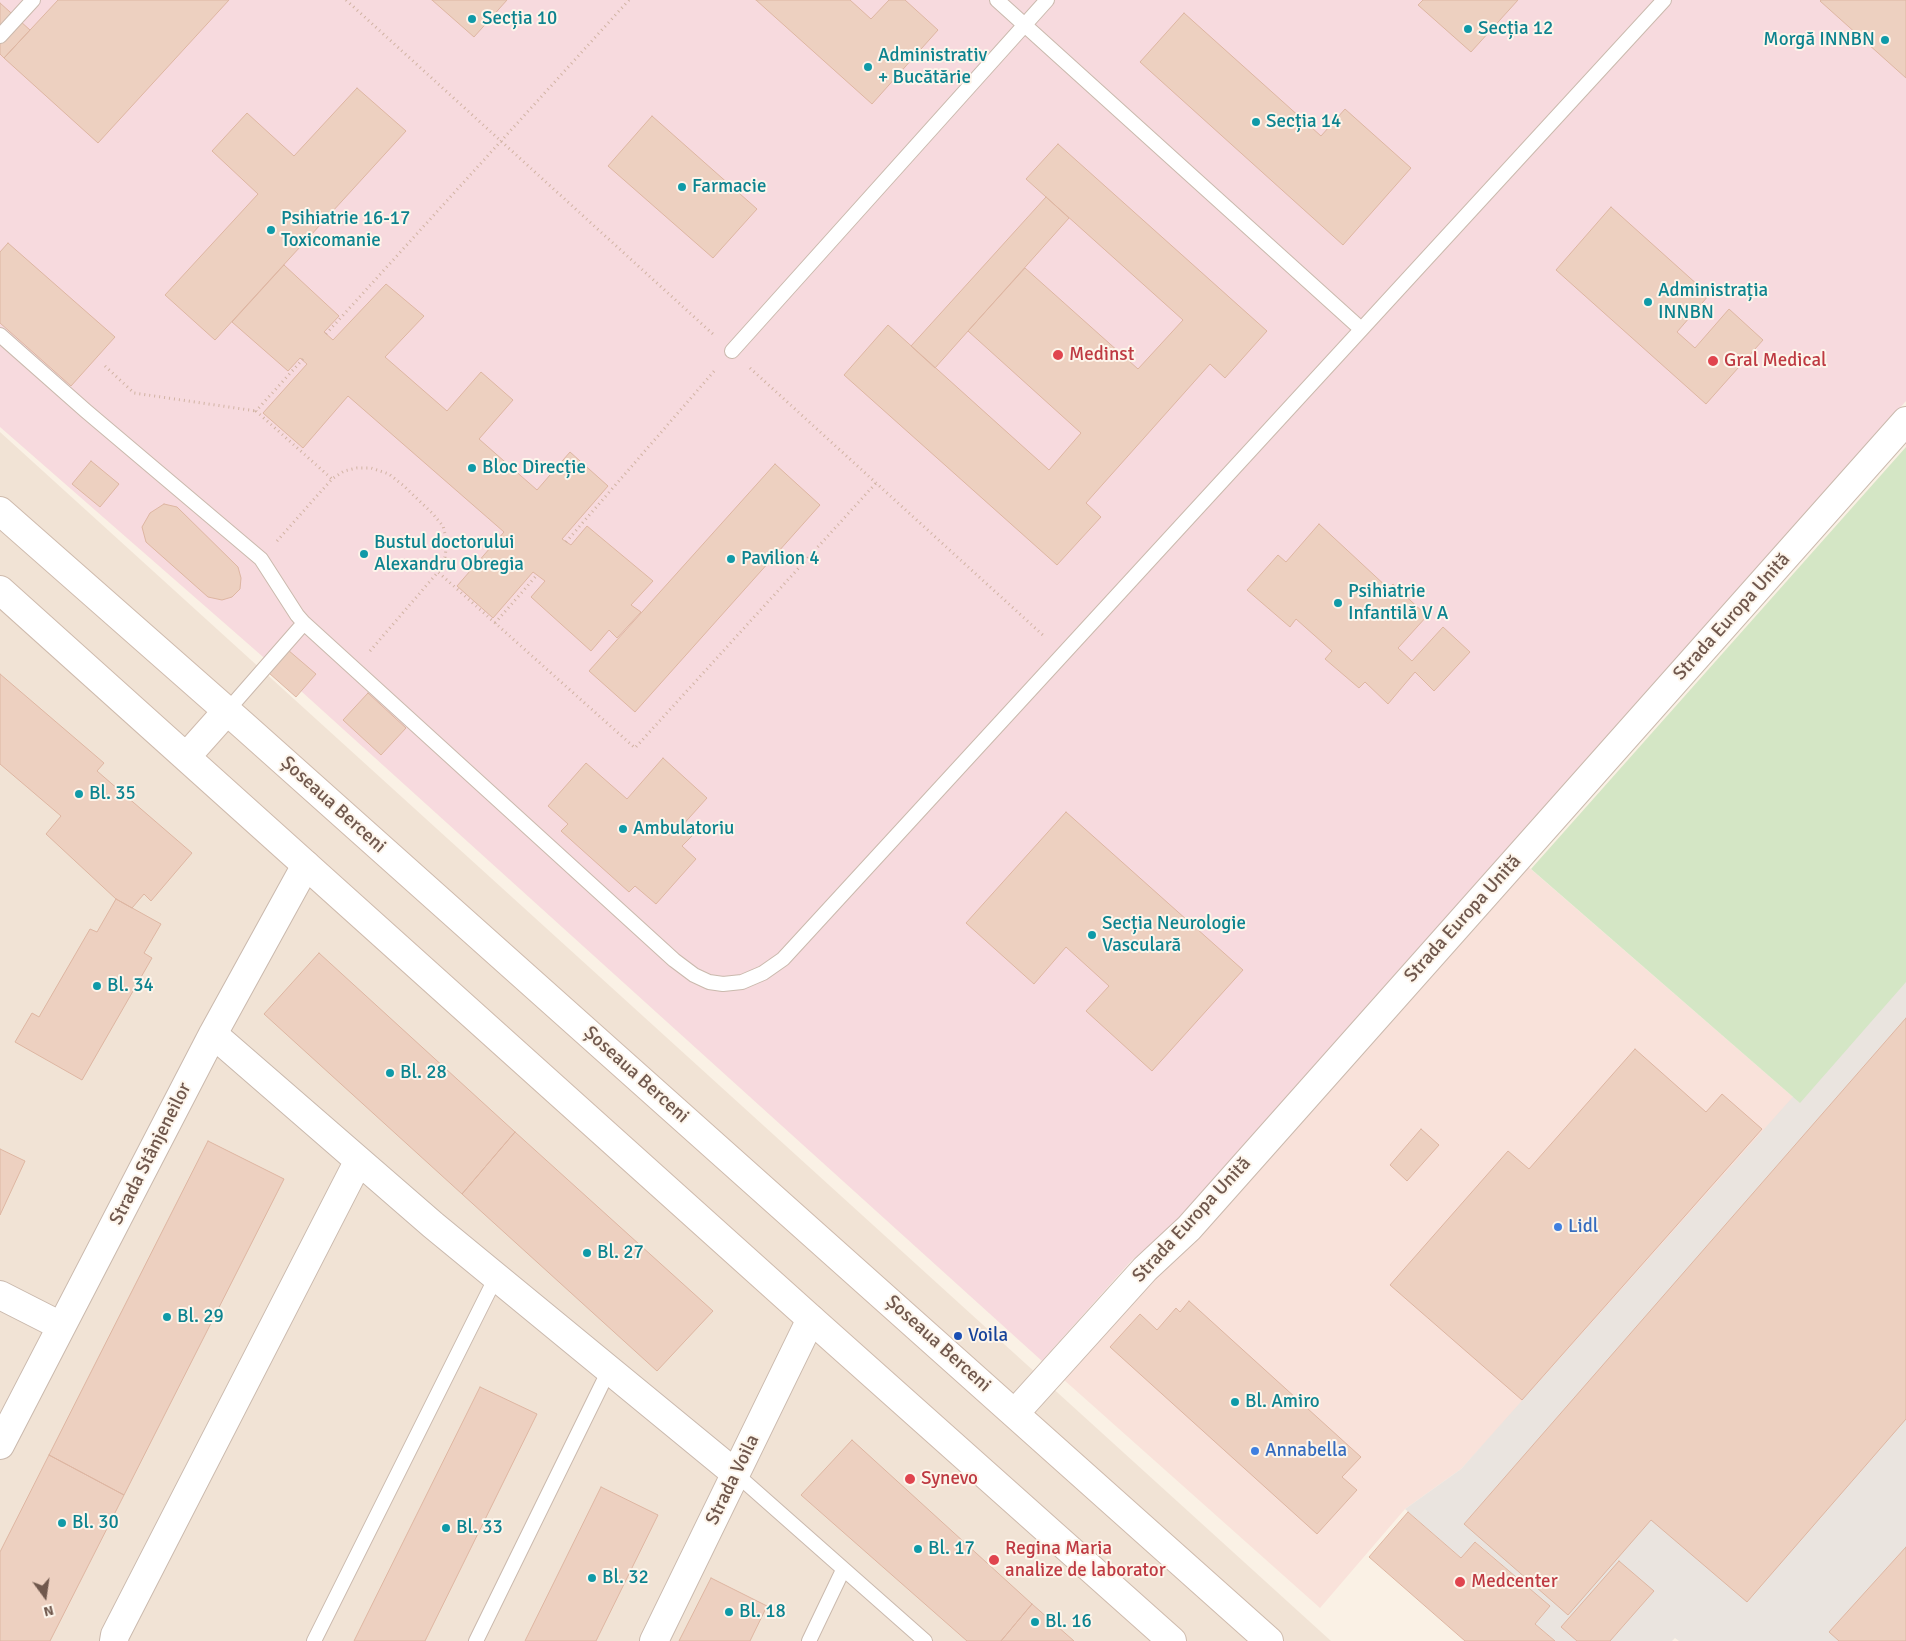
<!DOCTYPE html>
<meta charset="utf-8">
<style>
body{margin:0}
#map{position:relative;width:1906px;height:1641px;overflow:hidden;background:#faf1e5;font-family:Signika,sans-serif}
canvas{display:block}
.north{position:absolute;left:20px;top:1571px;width:50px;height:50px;-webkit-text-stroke:4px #fdf5eb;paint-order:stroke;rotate:166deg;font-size:14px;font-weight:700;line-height:20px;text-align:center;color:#70584d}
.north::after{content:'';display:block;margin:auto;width:18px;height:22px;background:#70584d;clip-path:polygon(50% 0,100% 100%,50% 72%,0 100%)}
</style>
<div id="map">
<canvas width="1906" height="1641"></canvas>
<div class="north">N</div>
</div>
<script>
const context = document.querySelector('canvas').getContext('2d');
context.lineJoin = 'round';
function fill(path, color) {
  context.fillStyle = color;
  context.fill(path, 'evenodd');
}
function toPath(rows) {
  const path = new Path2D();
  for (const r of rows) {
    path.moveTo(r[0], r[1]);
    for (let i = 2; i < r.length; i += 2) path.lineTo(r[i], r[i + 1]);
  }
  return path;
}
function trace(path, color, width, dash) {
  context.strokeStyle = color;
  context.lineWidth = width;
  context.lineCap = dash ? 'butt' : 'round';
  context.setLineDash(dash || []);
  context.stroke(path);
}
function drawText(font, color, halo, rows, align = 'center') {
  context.font = font + ' Signika,sans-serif';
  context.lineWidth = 4;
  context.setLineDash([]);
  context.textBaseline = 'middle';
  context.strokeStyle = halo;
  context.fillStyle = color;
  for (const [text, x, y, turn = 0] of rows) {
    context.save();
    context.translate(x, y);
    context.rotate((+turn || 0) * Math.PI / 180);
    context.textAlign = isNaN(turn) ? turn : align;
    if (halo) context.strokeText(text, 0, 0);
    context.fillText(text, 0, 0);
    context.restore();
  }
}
fill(toPath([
 [0,432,1331,1641,0,1641]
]), '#f1e3d5');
fill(toPath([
 [1518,858,1800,1103,1461,1469,1405,1509,1320,1608,1054,1371]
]), '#f9e2da');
fill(toPath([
 [1906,970,1906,1641,1679,1641,1675,1638,1672,1641,1555,1641,1535,1624,1549,1606,1476,1542,1461,1558,1405,1509,1461,1469]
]), '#eae4df');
fill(toPath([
 [0,0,1906,0,1906,401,1173,1226,1131,1261,1042,1361,270,663,0,427]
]), '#f7dade');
fill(toPath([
 [1906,447,1906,982,1800,1103,1531,869]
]), '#d4e6c5');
const building = toPath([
 [58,0,229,0,98,143,4,58,58,0],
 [432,0,507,0,474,37,432,0],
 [756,0,850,0,871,19,889,0,905,0,938,30,872,104,756,0],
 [1423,0,1518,0,1471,52,1418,5,1423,0],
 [1821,0,1906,0,1906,78,1820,1,1821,0],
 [0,3,30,30,4,58,0,54,0,3],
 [1184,13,1321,136,1345,109,1411,168,1343,245,1140,62,1184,13],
 [357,88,406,131,215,340,165,295,258,194,212,151,247,113,294,156,357,88],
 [652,116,757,209,713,258,608,166,652,116],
 [1058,144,1267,331,1225,378,1210,364,1086,503,1101,517,1057,565,844,375,888,325,1049,470,1081,433,968,331,1025,268,1138,369,1183,320,1026,179,1058,144],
 [1046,197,1069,218,935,368,911,346,1046,197],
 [1611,207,1709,295,1677,332,1695,348,1729,309,1763,340,1706,404,1556,270,1611,207],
 [8,243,115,337,71,386,0,323,0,252,8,243],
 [284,265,339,316,324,332,333,340,386,284,424,316,385,357,447,411,481,372,513,400,479,439,537,490,570,452,608,486,562,539,571,545,587,526,653,581,631,605,641,612,617,638,609,630,591,651,531,597,545,581,533,572,493,618,457,586,504,532,348,396,303,448,263,413,307,364,300,358,288,371,232,322,284,265],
 [91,461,119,484,100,507,72,484,91,461],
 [775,464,820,505,635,712,589,671,775,464],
 [164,504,177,507,238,567,241,578,240,589,232,597,222,600,208,597,146,542,142,527,150,513,164,504],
 [1319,524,1389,589,1393,584,1427,616,1398,648,1412,661,1443,627,1470,652,1434,691,1415,672,1388,704,1365,682,1359,688,1325,659,1332,651,1296,619,1290,627,1247,590,1278,555,1286,562,1319,524],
 [288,650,316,674,296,697,269,673,288,650],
 [0,674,104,763,97,771,192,853,151,901,144,894,132,908,116,899,46,834,61,816,0,764,0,674],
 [368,693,406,728,381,755,343,720,368,693],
 [663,758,707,798,681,827,692,836,682,846,696,859,656,904,635,886,629,892,561,831,568,824,548,806,586,763,627,799,663,758],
 [1066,812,1243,970,1152,1071,1086,1011,1109,986,1066,947,1034,984,966,923,1066,812],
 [116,899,161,924,144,953,152,958,82,1080,15,1042,32,1013,39,1017,90,929,97,932,116,899],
 [319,953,515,1132,462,1194,264,1014,319,953],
 [1906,1018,1906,1419,1747,1602,1651,1520,1568,1615,1464,1524,1906,1018],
 [1635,1049,1706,1112,1722,1094,1762,1129,1522,1400,1390,1285,1508,1151,1529,1169,1635,1049],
 [1421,1129,1439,1145,1407,1181,1390,1165,1421,1129],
 [515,1132,713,1311,657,1371,462,1194,515,1132],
 [208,1141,284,1179,124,1495,49,1455,208,1141],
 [0,1149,25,1161,0,1215,0,1149],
 [1189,1301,1361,1457,1342,1477,1357,1490,1317,1534,1110,1347,1140,1314,1157,1330,1176,1308,1180,1312,1189,1301],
 [480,1387,537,1414,425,1641,354,1641,480,1387],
 [852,1440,1032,1604,1001,1641,967,1641,801,1495,852,1440],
 [49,1455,124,1495,50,1641,0,1641,0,1552,49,1455],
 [601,1487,658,1515,596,1641,525,1641,601,1487],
 [1408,1512,1461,1558,1475,1542,1550,1606,1535,1624,1555,1641,1465,1641,1369,1557,1408,1512],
 [1906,1547,1906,1641,1839,1641,1829,1632,1906,1547],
 [1619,1561,1654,1591,1610,1641,1577,1641,1561,1627,1619,1561],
 [711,1578,767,1606,750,1641,679,1641,711,1578],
 [1032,1604,1074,1641,1001,1641,1032,1604]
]);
fill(building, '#edd0c0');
trace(building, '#deb6a2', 1);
const service = toPath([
 [997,0,1361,329],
 [0,36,33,0],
 [0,335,86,411,261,559,297,615,304,623,674,960,694,975,709,982,723,984,742,982,763,973,783,959,1664,0],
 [732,351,1047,0],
 [227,711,304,623],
 [736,1474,925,1641],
 [314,1641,496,1277],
 [476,1641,609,1370],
 [809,1641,843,1570]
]);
const minor = toPath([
 [213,1034,433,1225,736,1474],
 [0,1295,61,1326],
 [0,1445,213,1034,306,865],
 [114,1641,115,1635,358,1162],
 [654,1641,811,1319]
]);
const tertiary = toPath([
 [1015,1413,1145,1269,1189,1228,1906,421]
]);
const secondary = toPath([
 [0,511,243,725,1269,1641],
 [0,590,811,1319,1172,1641],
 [186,757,227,711]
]);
trace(service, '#cab9ad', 16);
trace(minor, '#cab9ad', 30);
trace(tertiary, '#cab9ad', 30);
trace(secondary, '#cfbbad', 30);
trace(toPath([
 [346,0,714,335],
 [326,334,629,0],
 [303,359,256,411,332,479],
 [105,366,134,393,256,411],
 [750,368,1045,637],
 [277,541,332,479,344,471,357,468,371,468,389,474,404,486,433,514,443,526,447,541,445,557,438,572],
 [566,542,716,369],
 [495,623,537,575],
 [370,651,438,572,635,748,876,483]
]), '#d1b3a3', 3, [1, 4]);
trace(service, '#fff', 14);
trace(minor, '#fff', 28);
trace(tertiary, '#fff', 28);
trace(secondary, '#fff', 28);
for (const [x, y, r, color] of [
 [472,19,5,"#0f9aa8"],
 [1468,29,5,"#0f9aa8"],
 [1885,40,5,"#0f9aa8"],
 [868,67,5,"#0f9aa8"],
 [1256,122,5,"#0f9aa8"],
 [682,187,5,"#0f9aa8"],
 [271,230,5,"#0f9aa8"],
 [1648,302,5,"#0f9aa8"],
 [1058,355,6,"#e0444e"],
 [1713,361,6,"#e0444e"],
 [472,468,5,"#0f9aa8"],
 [364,554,5,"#0f9aa8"],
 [731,559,5,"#0f9aa8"],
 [1338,603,5,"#0f9aa8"],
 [79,794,5,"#0f9aa8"],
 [623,829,5,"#0f9aa8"],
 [1092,935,5,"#0f9aa8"],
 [97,986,5,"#0f9aa8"],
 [390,1073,5,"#0f9aa8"],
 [1558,1227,5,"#3f7fe0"],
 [587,1253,5,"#0f9aa8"],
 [167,1317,5,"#0f9aa8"],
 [958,1336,5,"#1a4fb4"],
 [1235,1402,5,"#0f9aa8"],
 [1255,1451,5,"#3f7fe0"],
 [910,1479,6,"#e0444e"],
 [62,1523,5,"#0f9aa8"],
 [446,1528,5,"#0f9aa8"],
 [918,1549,5,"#0f9aa8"],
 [994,1560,6,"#e0444e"],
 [592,1578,5,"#0f9aa8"],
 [1460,1582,6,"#e0444e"],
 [729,1612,5,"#0f9aa8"],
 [1035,1622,5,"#0f9aa8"]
]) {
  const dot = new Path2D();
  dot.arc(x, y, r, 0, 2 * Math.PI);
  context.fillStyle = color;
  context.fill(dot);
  trace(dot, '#fdf5eb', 2);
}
drawText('19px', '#0d838f', '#fdf5eb', [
 ["Secția 10",482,19],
 ["Secția 12",1478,29],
 ["Morgă INNBN",1875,40,"right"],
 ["Administrativ",878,56],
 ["+ Bucătărie",878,78],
 ["Secția 14",1266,122],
 ["Farmacie",692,187],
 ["Psihiatrie 16-17",281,219],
 ["Toxicomanie",281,241],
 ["Administrația",1658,291],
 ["INNBN",1658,313],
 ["Bloc Direcție",482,468],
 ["Bustul doctorului",374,543],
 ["Alexandru Obregia",374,565],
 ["Pavilion 4",741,559],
 ["Psihiatrie",1348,592],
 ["Infantilă V A",1348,614],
 ["Bl. 35",89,794],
 ["Ambulatoriu",633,829],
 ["Secția Neurologie",1102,924],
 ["Vasculară",1102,946],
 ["Bl. 34",107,986],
 ["Bl. 28",400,1073],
 ["Bl. 27",597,1253],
 ["Bl. 29",177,1317],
 ["Bl. Amiro",1245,1402],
 ["Bl. 30",72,1523],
 ["Bl. 33",456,1528],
 ["Bl. 17",928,1549],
 ["Bl. 32",602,1578],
 ["Bl. 18",739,1612],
 ["Bl. 16",1045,1622]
], 'left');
drawText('19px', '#be3a42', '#fdf5eb', [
 ["Medinst",1069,355],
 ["Gral Medical",1724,361],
 ["Synevo",921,1479],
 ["Regina Maria",1005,1549],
 ["analize de laborator",1005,1571],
 ["Medcenter",1471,1582]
], 'left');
drawText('19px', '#70584d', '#fdf5eb', [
 ["Strada Europa Unită",1732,617,-48],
 ["Șoseaua Berceni",333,805,42],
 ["Strada Europa Unită",1463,919,-48],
 ["Șoseaua Berceni",636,1075,42],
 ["Strada Stânjeneilor",151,1154,-63],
 ["Strada Europa Unită",1192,1220,-47],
 ["Șoseaua Berceni",938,1344,42],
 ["Strada Voila",733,1480,-64]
]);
drawText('19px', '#366cbe', '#fdf5eb', [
 ["Lidl",1568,1227],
 ["Annabella",1265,1451]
], 'left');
drawText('19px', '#164399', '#fdf5eb', [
 ["Voila",968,1336]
], 'left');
</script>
